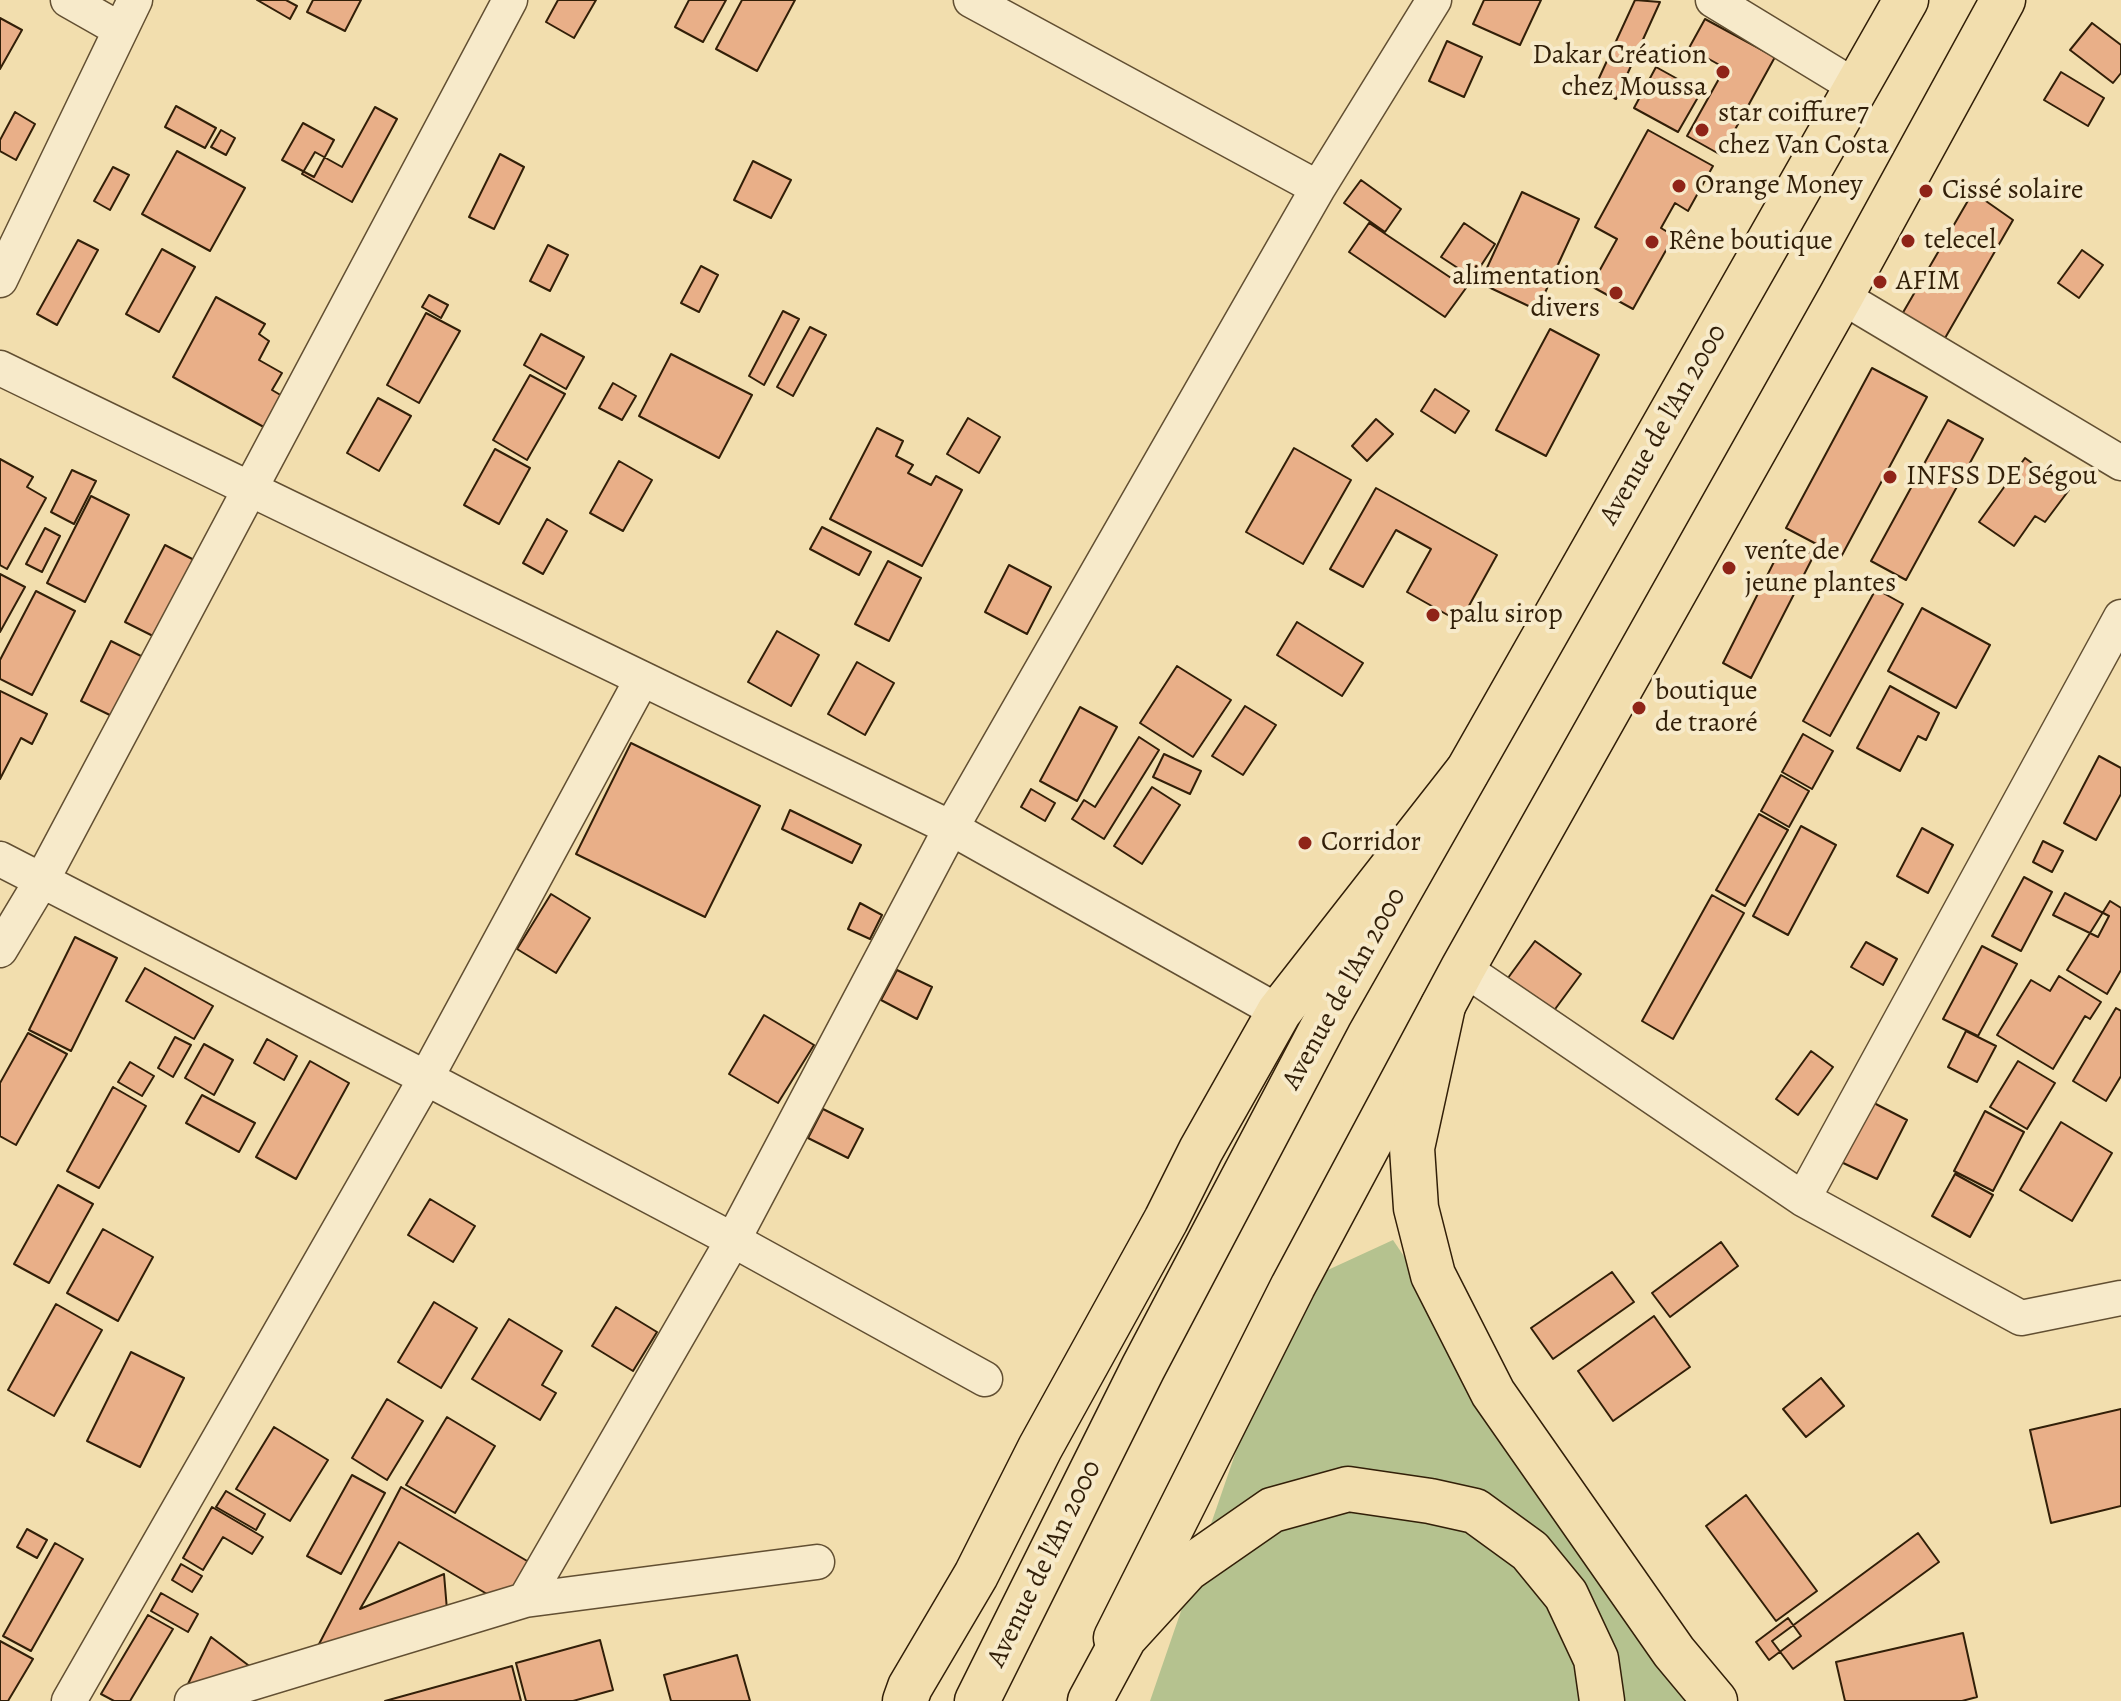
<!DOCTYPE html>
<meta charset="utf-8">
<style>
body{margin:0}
canvas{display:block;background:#f2deae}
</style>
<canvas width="2121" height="1701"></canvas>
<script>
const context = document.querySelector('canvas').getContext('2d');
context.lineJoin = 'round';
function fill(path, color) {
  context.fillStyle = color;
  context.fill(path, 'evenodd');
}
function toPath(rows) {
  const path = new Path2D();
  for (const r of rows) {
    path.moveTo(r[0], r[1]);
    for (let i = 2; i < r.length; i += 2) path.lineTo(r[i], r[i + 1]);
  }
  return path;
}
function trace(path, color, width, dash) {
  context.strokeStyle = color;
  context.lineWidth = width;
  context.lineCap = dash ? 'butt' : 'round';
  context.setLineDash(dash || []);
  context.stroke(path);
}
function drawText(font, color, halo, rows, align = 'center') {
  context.font = font + ' Alegreya,serif';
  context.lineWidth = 8;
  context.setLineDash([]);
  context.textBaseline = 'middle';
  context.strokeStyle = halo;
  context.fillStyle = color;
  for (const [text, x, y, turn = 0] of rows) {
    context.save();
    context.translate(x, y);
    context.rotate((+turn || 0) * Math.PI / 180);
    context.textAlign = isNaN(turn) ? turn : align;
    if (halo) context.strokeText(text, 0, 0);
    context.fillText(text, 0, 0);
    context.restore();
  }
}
fill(toPath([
 [1393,1240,1704,1701,1150,1701,1293,1286]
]), '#b5c28f');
const building = toPath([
 [257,0,286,0,297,6,290,19,257,0],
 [313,0,361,0,345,31,307,12,313,0],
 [558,0,596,0,574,38,546,22,558,0],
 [689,0,726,0,703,42,675,27,689,0],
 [742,0,795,0,757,71,716,49,742,0],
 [1484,0,1541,0,1520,45,1473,24,1484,0],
 [1635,0,1660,2,1616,99,1594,89,1635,0],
 [0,18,22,30,0,69,0,18],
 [1705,19,1775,57,1721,155,1687,136,1725,68,1689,48,1705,19],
 [2092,23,2121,45,2121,73,2113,83,2070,50,2092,23],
 [1447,41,1482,57,1464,97,1429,81,1447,41],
 [1656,67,1701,92,1678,132,1634,108,1656,67],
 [2061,72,2104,98,2088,126,2044,100,2061,72],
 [176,106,216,128,205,148,165,127,176,106],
 [375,107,397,119,352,202,302,174,315,152,342,167,375,107],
 [15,112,35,124,16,160,0,151,0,140,15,112],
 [303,123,334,140,314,177,282,160,303,123],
 [221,130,235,138,226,155,211,147,221,130],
 [1648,130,1713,166,1688,211,1675,203,1661,228,1674,236,1633,309,1591,286,1617,239,1595,227,1648,130],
 [177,151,245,188,210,251,142,214,177,151],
 [500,154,524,167,494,229,469,217,500,154],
 [753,161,791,180,771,218,734,200,753,161],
 [113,167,129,175,110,210,94,201,113,167],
 [1361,180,1401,209,1385,232,1344,203,1361,180],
 [1522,192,1579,219,1537,310,1480,283,1522,192],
 [1973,192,2013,220,1937,352,1894,328,1973,192],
 [1369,223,1466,288,1445,317,1349,252,1369,223],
 [1464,223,1495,244,1473,278,1441,257,1464,223],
 [78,240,98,250,57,325,37,314,78,240],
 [548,245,568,255,550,291,530,281,548,245],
 [162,249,195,267,159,332,126,314,162,249],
 [2082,250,2103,265,2079,298,2058,283,2082,250],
 [701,266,718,275,699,312,681,303,701,266],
 [429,295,448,305,441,318,422,307,429,295],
 [216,297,265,324,259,334,269,341,259,360,282,373,272,390,289,400,271,431,173,377,216,297],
 [783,311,799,319,764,385,749,376,783,311],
 [426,313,460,331,419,403,387,385,426,313],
 [810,327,826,335,793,396,777,387,810,327],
 [1550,329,1599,355,1546,456,1496,430,1550,329],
 [541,334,584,357,566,389,524,365,541,334],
 [671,354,752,395,719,458,639,416,671,354],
 [1872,368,1927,397,1841,557,1786,528,1872,368],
 [530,375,565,394,527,460,493,440,530,375],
 [613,383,636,396,622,420,599,408,613,383],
 [1435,389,1469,411,1455,433,1421,411,1435,389],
 [378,398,411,416,379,471,347,453,378,398],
 [968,418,1000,437,979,473,947,454,968,418],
 [1376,419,1393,434,1367,461,1352,446,1376,419],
 [1948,420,1983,439,1906,580,1871,561,1948,420],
 [877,428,903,441,896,456,913,465,908,473,931,485,936,476,962,490,922,566,830,519,877,428],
 [1294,448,1351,480,1303,564,1246,532,1294,448],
 [495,449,530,468,499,524,464,505,495,449],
 [2025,458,2069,490,2045,522,2035,516,2014,546,1979,522,2025,458],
 [0,459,33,477,27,487,46,498,7,569,0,565,0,459],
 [619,461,652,480,623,531,590,513,619,461],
 [72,470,96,481,74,524,51,512,72,470],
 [1376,488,1497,555,1460,622,1407,592,1431,549,1396,530,1363,587,1330,569,1376,488],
 [91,496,129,515,85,602,47,583,91,496],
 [547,519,567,531,543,574,523,563,547,519],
 [822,527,871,552,859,575,810,549,822,527],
 [45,528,60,536,42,572,26,564,45,528],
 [1785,540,1814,555,1751,678,1723,663,1785,540],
 [165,545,200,563,161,640,125,622,165,545],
 [888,561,921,578,889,641,855,624,888,561],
 [1009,565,1051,587,1027,634,985,612,1009,565],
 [0,574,25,587,0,632,0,574],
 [1876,589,1903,604,1830,736,1803,721,1876,589],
 [36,591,75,611,32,695,0,679,0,660,36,591],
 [1922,608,1990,645,1956,708,1888,671,1922,608],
 [1297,622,1363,663,1342,696,1277,655,1297,622],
 [777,631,819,655,791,706,748,682,777,631],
 [111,641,149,660,118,719,81,701,111,641],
 [857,662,894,683,865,735,828,714,857,662],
 [1177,666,1231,700,1193,757,1140,723,1177,666],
 [1890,686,1939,713,1926,740,1918,736,1900,771,1857,748,1890,686],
 [0,691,47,714,32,744,21,738,0,779,0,691],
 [1245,706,1276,725,1243,775,1212,756,1245,706],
 [1080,707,1117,727,1077,801,1040,781,1080,707],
 [1803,734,1833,751,1812,789,1782,772,1803,734],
 [1139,737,1159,750,1104,839,1072,819,1084,800,1095,807,1139,737],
 [631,743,760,806,705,917,576,854,631,743],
 [1164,754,1201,771,1190,794,1153,777,1164,754],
 [2099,756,2121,768,2121,794,2096,840,2064,823,2099,756],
 [1781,775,1809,791,1789,827,1761,811,1781,775],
 [1152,787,1180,805,1142,864,1114,846,1152,787],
 [1031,789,1055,803,1045,821,1021,807,1031,789],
 [790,810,861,845,852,863,782,829,790,810],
 [1759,814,1788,830,1745,906,1716,890,1759,814],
 [1801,826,1836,845,1788,935,1753,916,1801,826],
 [1922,828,1953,845,1928,893,1897,876,1922,828],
 [2043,841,2063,851,2052,872,2033,862,2043,841],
 [2024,877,2052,892,2021,951,1992,936,2024,877],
 [2065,893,2109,916,2098,937,2053,915,2065,893],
 [551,894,590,918,556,973,517,949,551,894],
 [1712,895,1744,913,1673,1039,1642,1021,1712,895],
 [2110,901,2121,908,2121,970,2107,994,2067,970,2110,901],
 [860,903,882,915,870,939,848,929,860,903],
 [75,937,117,958,71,1051,29,1030,75,937],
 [1535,941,1581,974,1550,1016,1505,982,1535,941],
 [1866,942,1897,959,1883,985,1851,967,1866,942],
 [1982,946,2017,964,1978,1036,1943,1019,1982,946],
 [145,968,213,1006,194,1039,126,1001,145,968],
 [897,970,932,987,917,1019,881,1000,897,970],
 [2059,976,2101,1002,2090,1019,2085,1016,2053,1069,1997,1035,2031,980,2050,991,2059,976],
 [2116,1008,2121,1011,2121,1076,2106,1101,2073,1081,2116,1008],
 [764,1015,814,1045,778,1103,729,1074,764,1015],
 [1966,1031,1996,1046,1977,1082,1948,1067,1966,1031],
 [28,1033,67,1054,16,1145,0,1136,0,1083,28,1033],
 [175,1037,191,1045,173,1077,158,1068,175,1037],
 [267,1039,297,1056,284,1080,254,1063,267,1039],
 [204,1044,233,1060,214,1095,185,1078,204,1044],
 [1811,1051,1833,1067,1798,1115,1776,1099,1811,1051],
 [310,1061,349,1083,296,1179,256,1157,310,1061],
 [2018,1061,2055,1083,2027,1129,1990,1107,2018,1061],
 [130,1062,154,1076,142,1096,118,1082,130,1062],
 [113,1087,146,1106,99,1188,67,1171,113,1087],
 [202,1095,255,1123,239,1152,186,1123,202,1095],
 [1870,1101,1907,1120,1877,1179,1839,1161,1870,1101],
 [823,1109,863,1129,848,1158,808,1138,823,1109],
 [1985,1111,2024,1132,1993,1191,1954,1171,1985,1111],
 [2061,1122,2112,1153,2072,1221,2020,1190,2061,1122],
 [1955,1174,1993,1195,1970,1237,1932,1216,1955,1174],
 [58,1185,93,1204,49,1283,14,1264,58,1185],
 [430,1199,475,1226,453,1262,408,1235,430,1199],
 [103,1229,153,1257,118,1321,67,1293,103,1229],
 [1721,1242,1738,1266,1670,1317,1652,1293,1721,1242],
 [1612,1272,1634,1302,1553,1359,1531,1328,1612,1272],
 [434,1302,477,1328,441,1388,398,1362,434,1302],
 [56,1304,102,1330,54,1416,8,1390,56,1304],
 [616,1307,657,1332,633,1371,592,1346,616,1307],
 [1654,1316,1690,1367,1613,1421,1578,1371,1654,1316],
 [509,1319,562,1351,542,1385,556,1393,540,1420,472,1379,509,1319],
 [131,1352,184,1378,140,1467,87,1441,131,1352],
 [1821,1378,1844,1406,1806,1437,1783,1409,1821,1378],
 [387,1399,423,1421,387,1480,352,1458,387,1399],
 [2121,1409,2121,1506,2051,1523,2030,1430,2121,1409],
 [447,1417,495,1446,455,1513,406,1485,447,1417],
 [274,1427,328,1460,290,1521,236,1489,274,1427],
 [352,1475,385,1493,341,1574,307,1556,352,1475],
 [401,1487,534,1565,509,1607,399,1542,360,1609,444,1574,447,1610,318,1646,401,1487],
 [226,1491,265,1514,256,1530,216,1507,226,1491],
 [1746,1495,1817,1591,1776,1621,1706,1526,1746,1495],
 [212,1507,263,1537,252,1554,223,1537,203,1570,183,1558,212,1507],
 [27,1529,47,1540,37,1558,17,1547,27,1529],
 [1918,1533,1939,1562,1793,1669,1772,1641,1918,1533],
 [55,1543,83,1559,31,1651,3,1636,55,1543],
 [181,1564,202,1576,192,1592,172,1580,181,1564],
 [161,1593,198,1614,188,1632,151,1611,161,1593],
 [148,1615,173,1629,130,1701,114,1701,101,1694,148,1615],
 [1788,1618,1801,1636,1769,1660,1756,1642,1788,1618],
 [1963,1633,1977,1697,1962,1701,1845,1701,1836,1662,1963,1633],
 [211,1637,252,1668,186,1688,211,1637],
 [600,1640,613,1690,573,1701,526,1701,516,1663,600,1640],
 [0,1641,33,1659,8,1701,0,1701,0,1641],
 [737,1655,750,1701,671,1701,664,1675,737,1655],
 [512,1666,521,1701,385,1701,512,1666]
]);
fill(building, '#e9af88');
trace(building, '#321f08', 2);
const minor = toPath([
 [68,0,119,29],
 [971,0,1318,188],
 [1713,0,1856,87],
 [0,280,135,0],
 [1841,296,2121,463],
 [0,368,951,828,1279,1012],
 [0,859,426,1078,733,1240,985,1379],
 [0,950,42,880,510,0],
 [1463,968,1803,1199,2021,1318,2121,1298],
 [1803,1199,2121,617],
 [525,1600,733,1240,951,828,1318,188,1434,0],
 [69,1701,426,1078,642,679],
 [192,1701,525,1600,817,1562]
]);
const primary = toPath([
 [1116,1638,1293,1286,1463,968,1841,296,2003,0],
 [977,1701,1143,1368,1329,1015,1906,0]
]);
const trunk = toPath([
 [1443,1006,1412,1148,1416,1208,1433,1275,1493,1393,1674,1652,1715,1701],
 [905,1701,910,1687,976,1575,1040,1448,1166,1220,1201,1150,1279,1012,1466,773],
 [1090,1701,1124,1638,1187,1569,1272,1510,1348,1489,1430,1501,1475,1511,1530,1551,1566,1595,1596,1659,1602,1701]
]);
trace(minor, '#624f32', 37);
trace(primary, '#321f08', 47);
trace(trunk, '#321f08', 47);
trace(minor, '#f7eaca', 34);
trace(primary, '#f2deae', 44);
trace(trunk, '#f2deae', 44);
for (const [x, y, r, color] of [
 [1723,72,8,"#8f2418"],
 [1702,130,8,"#8f2418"],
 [1679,186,8,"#8f2418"],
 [1926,191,8,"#8f2418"],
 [1908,241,8,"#8f2418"],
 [1652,242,8,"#8f2418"],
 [1880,282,8,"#8f2418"],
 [1616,293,8,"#8f2418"],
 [1890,477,8,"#8f2418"],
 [1729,568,8,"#8f2418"],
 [1433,615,8,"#8f2418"],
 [1639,708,8,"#8f2418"],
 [1305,843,8,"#8f2418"]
]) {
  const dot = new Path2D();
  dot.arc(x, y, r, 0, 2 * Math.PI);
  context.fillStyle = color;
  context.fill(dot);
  trace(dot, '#f7eaca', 3);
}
drawText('28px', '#321f08', '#f7eaca', [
 ["Dakar Création",1707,56,"right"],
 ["chez Moussa",1707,88,"right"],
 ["star coiffure7",1718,114],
 ["chez Van Costa",1718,146],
 ["Orange Money",1695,186],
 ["Cissé solaire",1942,191],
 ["telecel",1924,241],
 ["Rêne boutique",1668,242],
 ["alimentation",1600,277,"right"],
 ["divers",1600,309,"right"],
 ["AFIM",1896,282],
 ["INFSS DE Ségou",1906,477],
 ["vente de",1745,552],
 ["jeune plantes",1745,584],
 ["palu sirop",1449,615],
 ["boutique",1655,692],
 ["de traoré",1655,724],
 ["Corridor",1321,843]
], 'left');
drawText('28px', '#321f08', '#f7eaca', [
 ["Avenue de l'An 2000",1664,425,-60],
 ["Avenue de l'An 2000",1345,989,-61],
 ["Avenue de l'An 2000",1045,1564,-64]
]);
</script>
